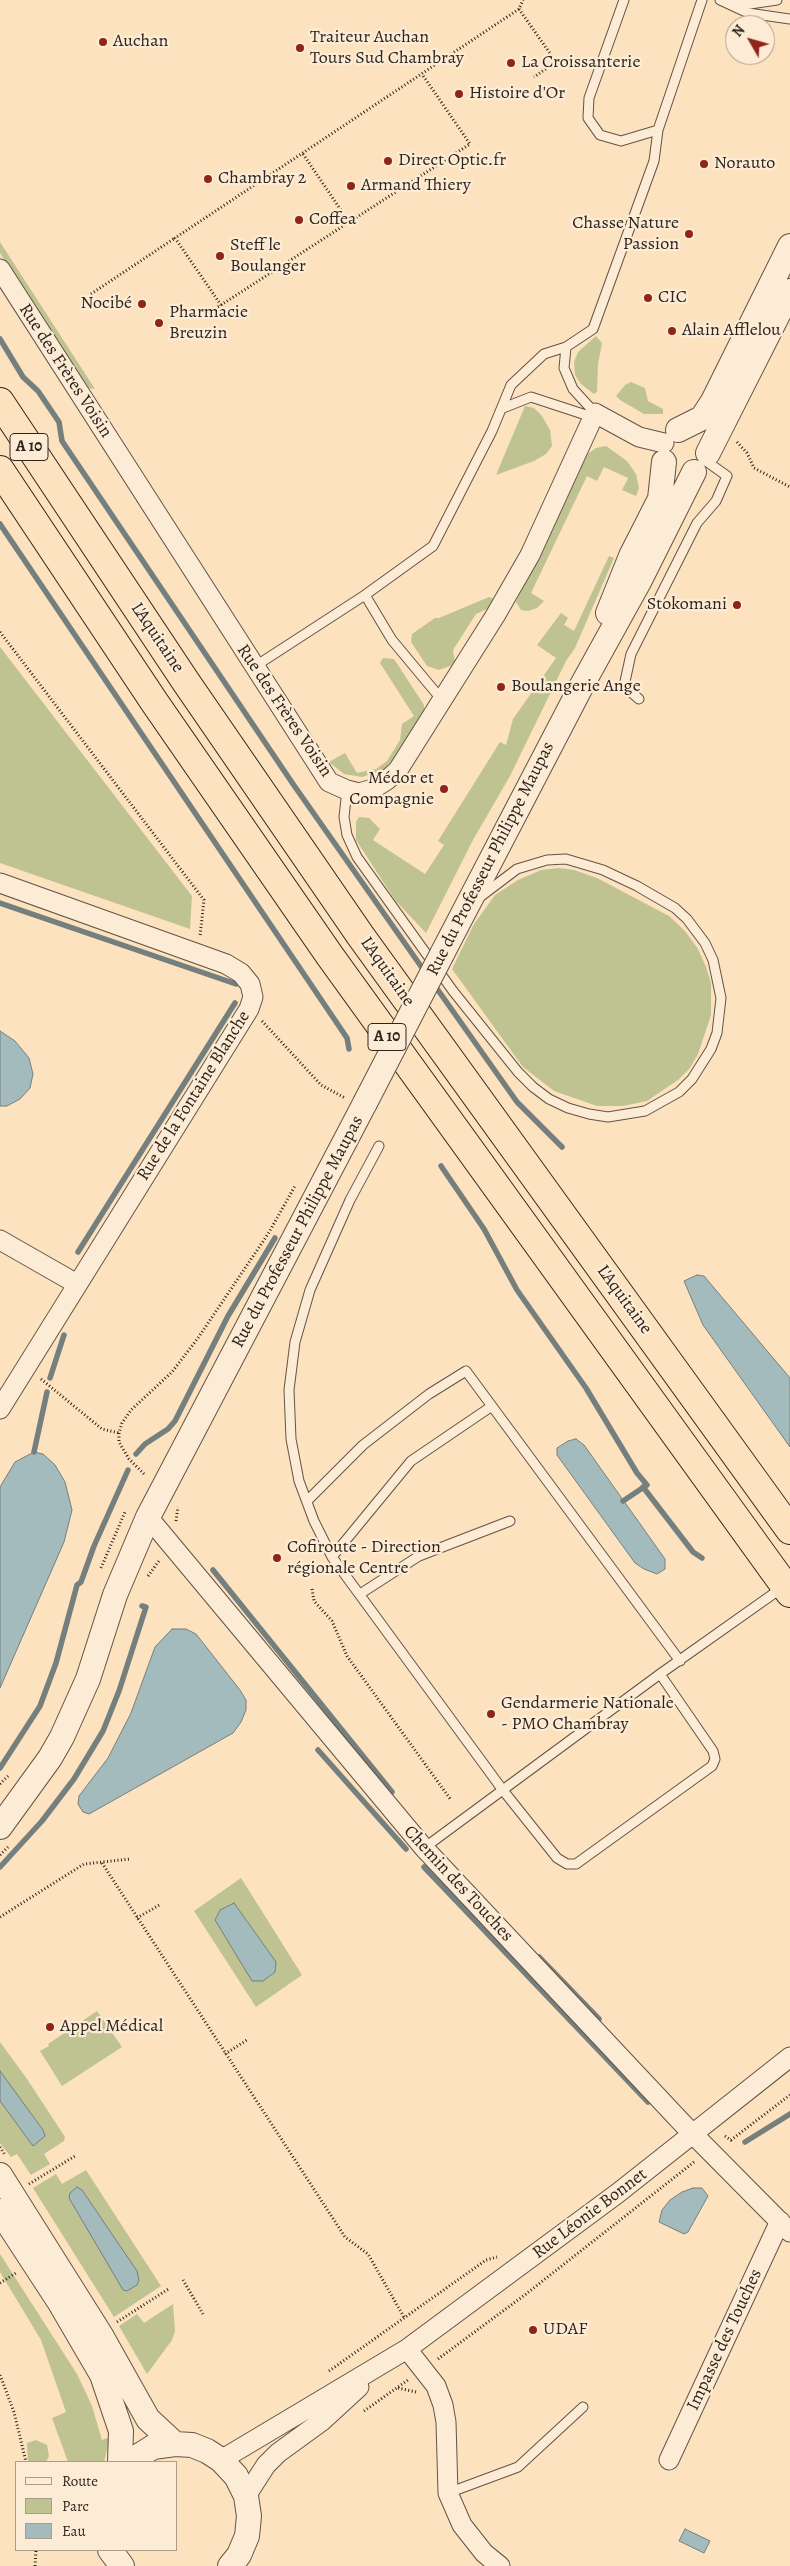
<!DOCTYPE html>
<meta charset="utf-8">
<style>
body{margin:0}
#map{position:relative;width:790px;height:2566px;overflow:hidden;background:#fce2bf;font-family:Alegreya,serif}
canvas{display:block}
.legend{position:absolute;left:15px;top:2461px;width:162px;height:90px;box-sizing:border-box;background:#fdecd5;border:1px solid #ab9c8b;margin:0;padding:6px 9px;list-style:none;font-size:15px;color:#2f241d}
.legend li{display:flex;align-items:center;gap:10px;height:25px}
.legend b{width:25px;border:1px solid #ab9c8b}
.north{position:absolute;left:725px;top:15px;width:50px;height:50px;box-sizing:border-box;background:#fdecd5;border:1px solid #ab9c8b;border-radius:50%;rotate:308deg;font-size:14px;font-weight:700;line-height:20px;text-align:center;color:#2f241d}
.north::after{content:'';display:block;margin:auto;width:18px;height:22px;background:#8f2418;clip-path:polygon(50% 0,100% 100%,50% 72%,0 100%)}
</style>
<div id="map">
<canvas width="790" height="2566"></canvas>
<ul class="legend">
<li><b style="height:6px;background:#fdecd5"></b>Route</li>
<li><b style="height:14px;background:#bfc392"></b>Parc</li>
<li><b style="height:14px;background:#a4bbbd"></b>Eau</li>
</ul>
<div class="north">N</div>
</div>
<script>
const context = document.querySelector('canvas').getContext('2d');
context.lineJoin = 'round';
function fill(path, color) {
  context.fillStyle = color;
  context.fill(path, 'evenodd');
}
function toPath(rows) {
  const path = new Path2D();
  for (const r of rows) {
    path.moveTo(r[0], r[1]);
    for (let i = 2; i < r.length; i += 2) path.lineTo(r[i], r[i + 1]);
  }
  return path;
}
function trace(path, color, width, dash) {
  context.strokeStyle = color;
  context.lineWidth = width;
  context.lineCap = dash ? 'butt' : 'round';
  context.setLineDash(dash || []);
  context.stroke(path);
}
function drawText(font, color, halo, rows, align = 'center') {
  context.font = font + ' Alegreya,serif';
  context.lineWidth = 4.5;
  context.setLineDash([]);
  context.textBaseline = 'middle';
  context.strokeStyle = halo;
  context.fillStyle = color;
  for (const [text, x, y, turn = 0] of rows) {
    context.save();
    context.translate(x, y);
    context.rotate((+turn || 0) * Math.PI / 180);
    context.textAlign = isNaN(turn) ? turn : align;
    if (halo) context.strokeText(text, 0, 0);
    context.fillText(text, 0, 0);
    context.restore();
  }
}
fill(toPath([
 [0,242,95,389,87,388,0,253],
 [596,336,602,343,598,364,597,392,594,394,581,384,575,375,574,362,578,352],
 [631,382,645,388,648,401,663,409,663,414,644,414,620,400,616,396,625,385],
 [525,406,534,408,542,416,550,430,552,446,546,454,534,461,496,475],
 [606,446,627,461,636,474,639,488,636,496,622,490,628,478,604,467,597,481,587,476,531,593,544,601,537,608,528,611,521,610,516,602,585,456,596,448],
 [609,556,614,558,575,648,566,661,510,776,473,840,426,933,395,900,356,840,356,822,359,817,369,818,380,829,373,840,425,874,444,845,438,841,500,742,506,745,513,719,556,658,537,645,561,613,568,618,564,625,574,631],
 [489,597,494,599,487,609,476,614,453,650,455,662,453,665,439,670,427,666,411,642,412,634,435,618,439,618],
 [0,647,192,896,190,929,0,863],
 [383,658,394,659,424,705,424,712,396,756,383,770,362,777,344,774,329,762,345,753,357,773,376,769,387,761,400,740,402,724,414,716,380,663],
 [559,868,574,870,597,878,669,916,685,931,698,949,706,967,711,983,711,1015,698,1054,690,1068,678,1080,647,1101,623,1106,597,1106,554,1091,523,1067,452,969,474,924,495,895,518,880,541,870],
 [241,1878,302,1975,256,2007,194,1911],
 [97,2011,122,2047,62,2086,40,2051,49,2046,48,2044],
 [0,2042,27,2079,65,2137,64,2141,44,2154,50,2164,31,2175,17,2154,11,2157,0,2143],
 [86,2170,161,2286,114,2317,33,2188,56,2174,62,2184],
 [0,2254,77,2374,92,2406,102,2440,110,2437,104,2462,68,2462,52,2418,66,2412,41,2340,0,2272],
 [173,2304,175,2331,172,2340,147,2374,119,2326,137,2314,144,2323],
 [36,2440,47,2445,49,2456,46,2462,28,2462,27,2443]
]), '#bfc392');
const water = toPath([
 [0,1031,15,1041,29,1058,33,1074,30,1088,20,1099,7,1106,0,1106,0,1031],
 [697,1275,704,1276,790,1378,790,1447,703,1325,684,1281,697,1275],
 [576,1439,584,1445,665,1559,665,1569,657,1574,644,1569,635,1563,557,1455,557,1448,568,1441,576,1439],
 [34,1452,43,1454,55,1465,65,1482,72,1510,64,1542,0,1688,0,1487,15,1462,34,1452],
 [172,1629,186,1629,196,1634,240,1690,246,1700,246,1710,241,1722,233,1733,89,1814,83,1812,78,1804,79,1796,108,1758,131,1713,155,1647,172,1629],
 [234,1903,276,1962,275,1972,263,1981,252,1981,215,1920,220,1910,234,1903],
 [0,2071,43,2130,45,2136,33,2146,0,2101,0,2071],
 [77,2187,82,2190,137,2271,139,2280,137,2285,127,2291,123,2290,69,2198,70,2193,77,2187],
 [693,2188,702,2188,708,2196,688,2232,684,2234,659,2222,662,2210,670,2200,682,2192,693,2188],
 [685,2529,710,2541,704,2553,679,2541,685,2529]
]);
fill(water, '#a4bbbd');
trace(water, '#757f7d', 1);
trace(toPath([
 [0,339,23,377,38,391,59,422,62,441,293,784,425,972],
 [0,524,347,1038,349,1049],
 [0,903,236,984],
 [433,983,517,1102,562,1147],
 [441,1166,484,1229,517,1290,586,1388,637,1473,647,1485,623,1501],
 [78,1252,235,1003],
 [50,1378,64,1335],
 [34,1452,47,1392],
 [136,1454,145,1444,168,1429,175,1421,228,1316,275,1238],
 [643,1487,693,1552,702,1558],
 [213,1570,392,1792],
 [318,1750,406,1849],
 [0,1768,40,1706,56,1663,77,1585,81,1582,94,1546,128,1470],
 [0,1867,42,1821,74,1779,103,1731,119,1691,146,1607,142,1606],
 [424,1867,648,2102],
 [539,1957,599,2019],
 [745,2142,790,2114]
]), '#757f7d', 5.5);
const service = toPath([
 [624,0,589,98,588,118,600,135,621,141,658,130,702,0],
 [720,0,748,13,790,19],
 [728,3,750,4,777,0],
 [566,347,564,368,573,389,595,413],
 [503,408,531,397,586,415,595,413],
 [365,595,392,640,442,700],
 [254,667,365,595,433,546,492,431,511,385,544,354,566,347,593,329,654,161,658,130],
 [639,699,624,686,631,654,697,523,716,501,727,476,706,461],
 [347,790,344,817,347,835,357,857,453,991,518,1072,533,1087,549,1099,568,1108,589,1114,608,1117,645,1111,679,1092,692,1079,711,1049,717,1033,721,998,713,960,705,943,687,919,675,908,637,886,603,870,566,859,547,860,517,869,480,897],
 [379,1146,350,1200,310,1290,295,1342,289,1390,291,1439,299,1481,314,1521,332,1557,502,1789,557,1858,567,1864,576,1864,712,1766,715,1759,713,1751,660,1674],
 [307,1501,363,1445,429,1394,466,1371,680,1661],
 [332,1557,411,1461,492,1406],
 [360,1594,419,1556,510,1521],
 [424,1848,660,1674,783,1587],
 [448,2493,518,2467,583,2407]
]);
const minor = toPath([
 [0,269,329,782,347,790,359,793,373,789,387,780,398,770,495,616,530,555,595,413,639,437,664,443],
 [0,883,226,964,241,973,250,984,253,997,249,1009,0,1409],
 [0,1240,77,1284],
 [148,1517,424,1848,684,2125,790,2232],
 [407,2349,436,2386,443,2405,446,2422,448,2493,462,2525,484,2553,500,2566],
 [221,2460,407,2349,618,2193,790,2057],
 [669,2460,780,2221],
 [246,2496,266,2465,278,2453,322,2421,359,2387]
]);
const tertiary = toPath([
 [678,430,702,418,713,401,790,246],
 [708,453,790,291],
 [608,613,631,556,660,499,664,462],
 [442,954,582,685,640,580,694,472],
 [0,1827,50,1758,62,1737,88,1679,115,1595,148,1517,365,1103],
 [0,2175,102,2337,148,2419,175,2444],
 [0,2211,60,2303,102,2375,121,2431,120,2462],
 [129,2462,153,2447,175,2444,192,2445,207,2451,221,2460,236,2476,246,2496,249,2516,247,2536,239,2555,230,2566],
 [110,2550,122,2566]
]);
const motorway = toPath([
 [0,402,186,682,360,935,790,1530],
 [0,470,155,703,330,956,790,1593]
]);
trace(service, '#625446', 11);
trace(minor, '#625446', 21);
trace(tertiary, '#625446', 26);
trace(motorway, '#2f241d', 30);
trace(toPath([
 [519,9,556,62,534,77],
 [303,154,349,222],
 [91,294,175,238],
 [221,305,470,144,422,74],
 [203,316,221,305,175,238,519,9,523,0],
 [737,442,747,453,754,468,790,487],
 [0,632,204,900,200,936],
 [262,1021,321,1085,345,1098],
 [41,1379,102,1429,119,1433],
 [144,1474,129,1459,119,1442,119,1433,122,1423,131,1410,172,1372,198,1338,268,1234,295,1186],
 [176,1521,178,1507],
 [101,1568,125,1512],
 [148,1576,159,1561],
 [312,1589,314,1601,332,1621,347,1656,451,1800],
 [0,1784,8,1776],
 [0,1855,8,1847],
 [102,1863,345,2237,368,2254,405,2319],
 [0,1917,84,1864,130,1859],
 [137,1918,161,1904],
 [225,2054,247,2040],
 [725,2136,731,2140,790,2095],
 [0,2147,5,2155],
 [29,2184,75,2156],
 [183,2280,203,2314],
 [0,2283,16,2273],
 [117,2322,170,2288],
 [438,2359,526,2294,694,2162],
 [329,2371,486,2260,497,2257],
 [0,2375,14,2412,26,2462],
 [398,2388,416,2392],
 [364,2411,408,2380],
 [35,2566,36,2550]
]), '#2f241d', 3, [1, 2.5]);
trace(service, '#fdecd5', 9);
trace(minor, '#fdecd5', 19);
trace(tertiary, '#fdecd5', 24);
trace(motorway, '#fce2bf', 28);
const tertiaryBridge = toPath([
 [365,1103,442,954]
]);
trace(tertiaryBridge, '#625446', 26, []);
trace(tertiaryBridge, '#fdecd5', 24);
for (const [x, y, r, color] of [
 [103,42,5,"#8f2418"],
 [300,48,5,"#8f2418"],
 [511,63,5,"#8f2418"],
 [459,94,5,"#8f2418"],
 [388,161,5,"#8f2418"],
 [704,164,5,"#8f2418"],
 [208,179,5,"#8f2418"],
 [351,186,5,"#8f2418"],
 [299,220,5,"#8f2418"],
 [689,234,5,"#8f2418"],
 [220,256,5,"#8f2418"],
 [648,298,5,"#8f2418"],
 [142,304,5,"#8f2418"],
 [159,323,5,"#8f2418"],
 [672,331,5,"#8f2418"],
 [737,605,5,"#8f2418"],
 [501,687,5,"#8f2418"],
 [444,789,5,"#8f2418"],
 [277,1558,5,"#8f2418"],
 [491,1714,5,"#8f2418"],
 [50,2027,5,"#8f2418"],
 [533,2330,5,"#8f2418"]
]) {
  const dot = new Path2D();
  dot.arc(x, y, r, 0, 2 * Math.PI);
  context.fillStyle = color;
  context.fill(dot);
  trace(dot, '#fdecd5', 2);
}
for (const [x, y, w] of [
 [29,447,38],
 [387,1037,38]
]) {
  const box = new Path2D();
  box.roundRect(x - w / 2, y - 13.5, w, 27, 4);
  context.fillStyle = '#fdecd5';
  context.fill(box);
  trace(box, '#2f241d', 1);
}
drawText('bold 16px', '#2f241d', null, [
 ["A 10",29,447],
 ["A 10",387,1037]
]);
drawText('18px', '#2f241d', '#fdecd5', [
 ["Traiteur Auchan",310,38],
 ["Tours Sud Chambray",310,59],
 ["Auchan",113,42],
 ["La Croissanterie",521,63],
 ["Histoire d'Or",469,94],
 ["Direct Optic.fr",398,161],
 ["Norauto",714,164],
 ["Chambray 2",218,179],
 ["Armand Thiery",361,186],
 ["Coffea",309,220],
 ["Chasse Nature",679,224,"right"],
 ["Passion",679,245,"right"],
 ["Steff le",230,246],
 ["Boulanger",230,267],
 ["CIC",658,298],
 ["Nocibé",132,304,"right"],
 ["Pharmacie",169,313],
 ["Breuzin",169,334],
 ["Alain Afflelou",682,331],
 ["Stokomani",727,605,"right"],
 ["Boulangerie Ange",511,687],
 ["Médor et",434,779,"right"],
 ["Compagnie",434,800,"right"],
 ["Cofiroute - Direction",287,1548],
 ["régionale Centre",287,1569],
 ["Gendarmerie Nationale",501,1704],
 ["- PMO Chambray",501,1725],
 ["Appel Médical",60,2027],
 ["UDAF",543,2330]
], 'left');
drawText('18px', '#2f241d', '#fdecd5', [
 ["Rue des Frères Voisin",65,371,57],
 ["L'Aquitaine",157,638,56],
 ["Rue des Frères Voisin",284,711,56],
 ["Rue du Professeur Philippe Maupas",491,859,-63],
 ["L'Aquitaine",387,972,55],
 ["Rue de la Fontaine Blanche",194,1096,-58],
 ["Rue du Professeur Philippe Maupas",298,1232,-62],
 ["L'Aquitaine",624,1300,54],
 ["Chemin des Touches",458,1884,47],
 ["Rue Léonie Bonnet",590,2214,-37],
 ["Impasse des Touches",725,2340,-65]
]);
</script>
